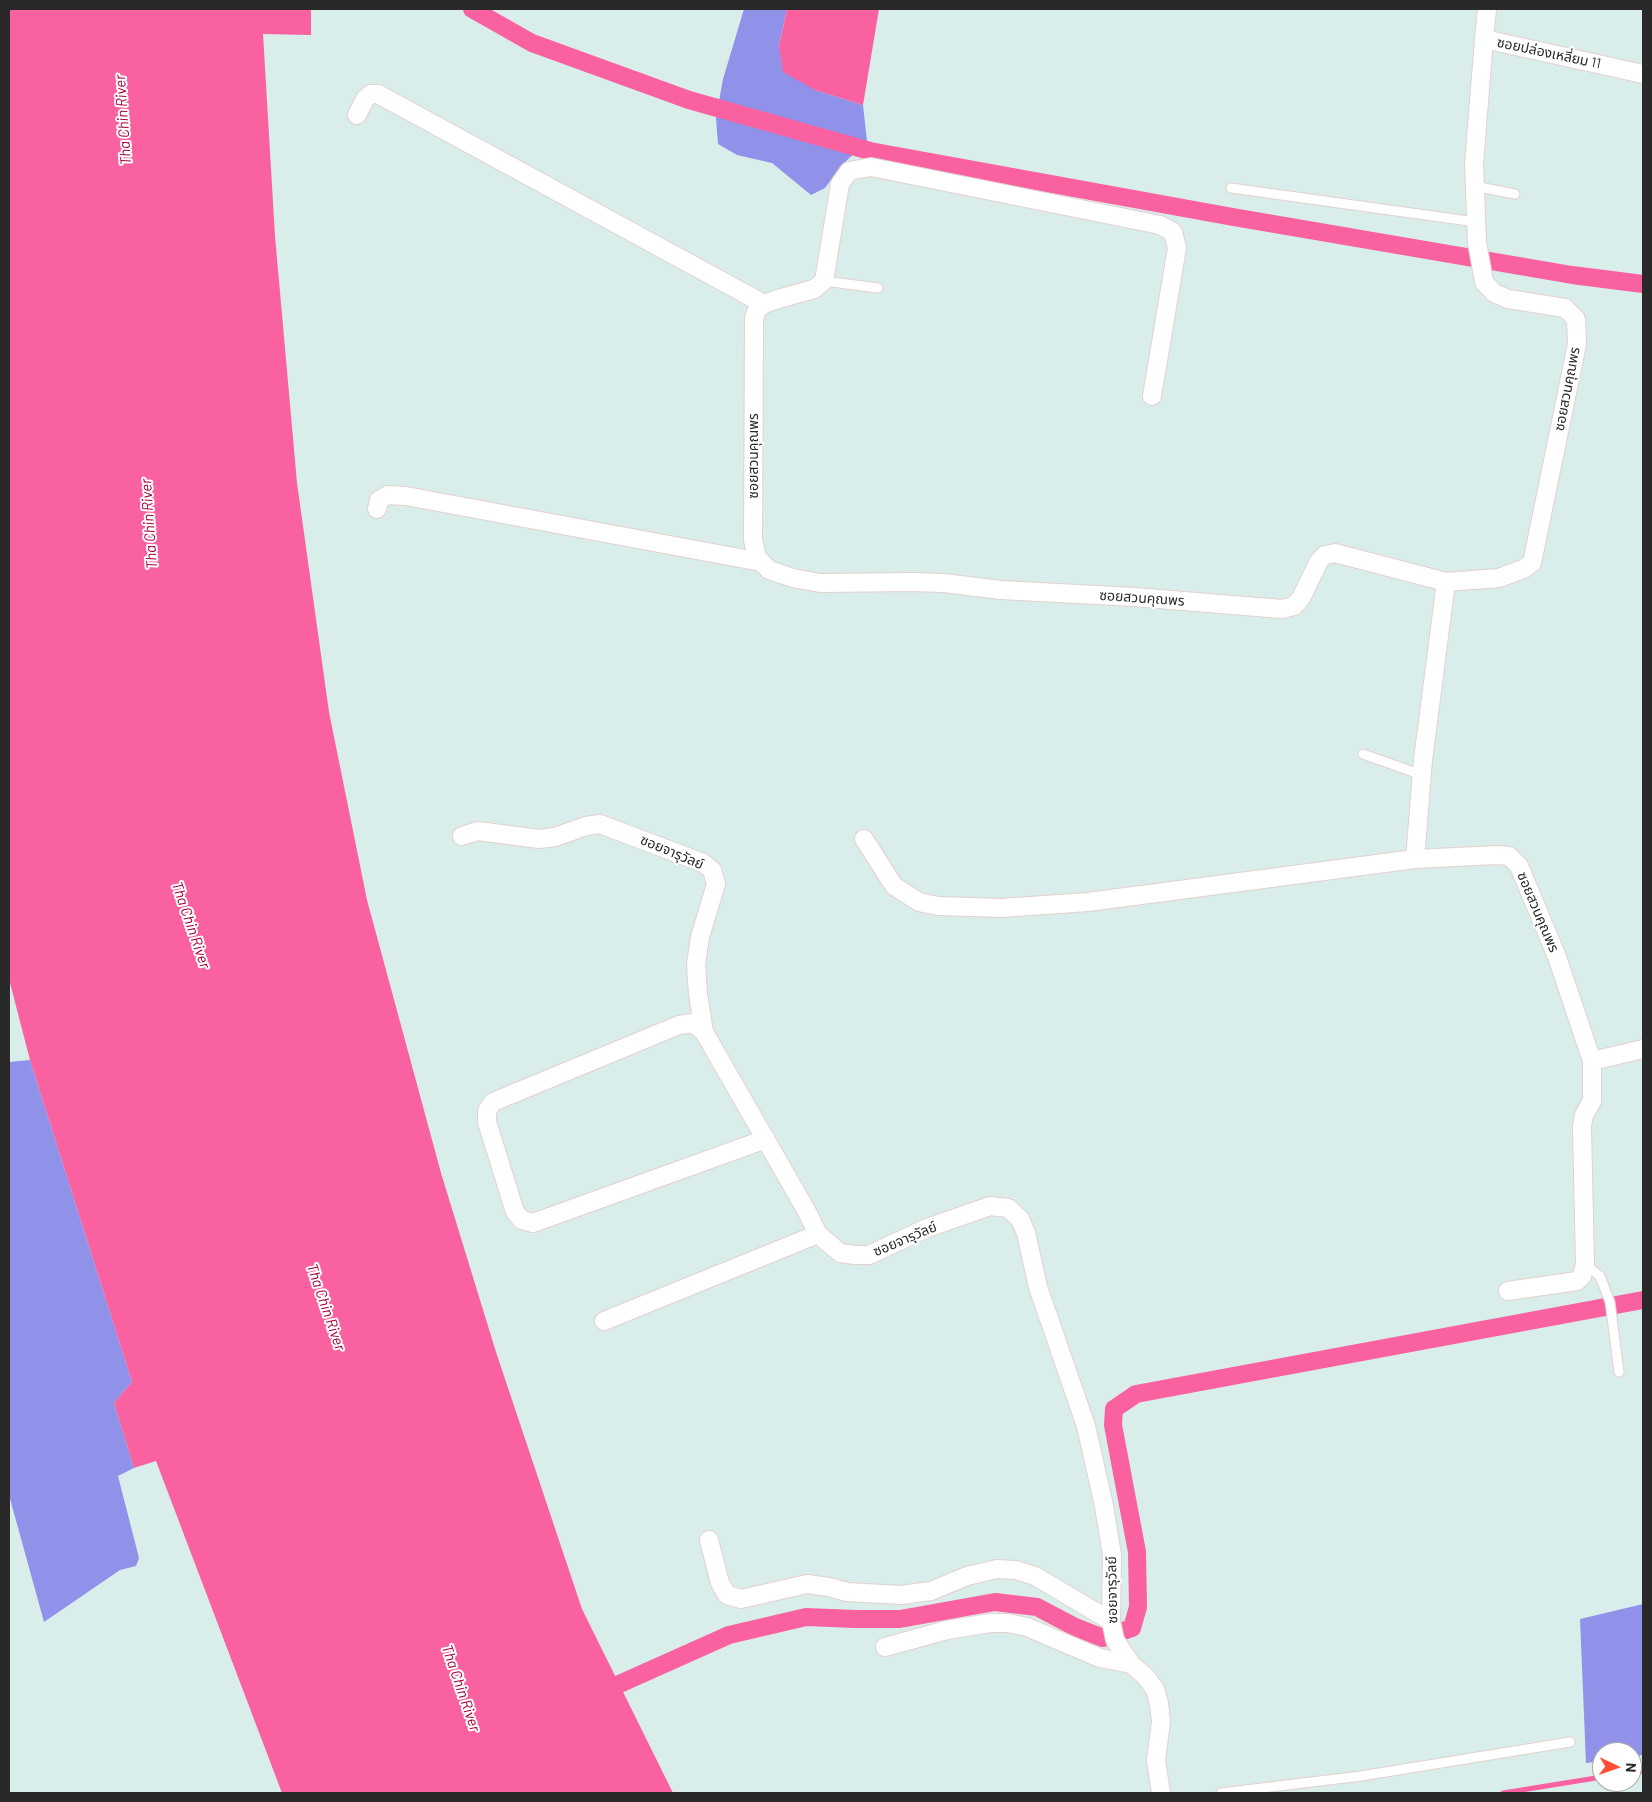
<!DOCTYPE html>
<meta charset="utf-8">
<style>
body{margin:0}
#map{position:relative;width:1652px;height:1802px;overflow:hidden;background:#d9edea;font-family:Barlow,sans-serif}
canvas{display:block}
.frame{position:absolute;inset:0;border:10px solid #292929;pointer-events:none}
.north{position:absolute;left:1592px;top:1742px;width:50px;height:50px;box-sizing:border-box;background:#fff;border:1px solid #a9a9a9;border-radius:50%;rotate:93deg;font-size:14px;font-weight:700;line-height:20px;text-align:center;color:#292929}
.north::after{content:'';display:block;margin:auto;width:18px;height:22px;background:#ff4e33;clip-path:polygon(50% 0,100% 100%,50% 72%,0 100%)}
</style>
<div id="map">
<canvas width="1652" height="1802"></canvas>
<div class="frame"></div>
<div class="north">N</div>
</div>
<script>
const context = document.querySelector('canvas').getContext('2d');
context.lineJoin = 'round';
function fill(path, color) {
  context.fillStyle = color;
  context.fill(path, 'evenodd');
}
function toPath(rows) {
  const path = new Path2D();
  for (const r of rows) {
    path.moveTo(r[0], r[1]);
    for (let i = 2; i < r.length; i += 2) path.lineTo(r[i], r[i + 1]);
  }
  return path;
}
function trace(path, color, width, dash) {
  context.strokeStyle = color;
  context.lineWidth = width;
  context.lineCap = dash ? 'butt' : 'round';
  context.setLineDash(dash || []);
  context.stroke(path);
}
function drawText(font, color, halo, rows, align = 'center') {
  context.font = font + ' Barlow,"Noto Sans Thai",sans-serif';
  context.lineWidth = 4;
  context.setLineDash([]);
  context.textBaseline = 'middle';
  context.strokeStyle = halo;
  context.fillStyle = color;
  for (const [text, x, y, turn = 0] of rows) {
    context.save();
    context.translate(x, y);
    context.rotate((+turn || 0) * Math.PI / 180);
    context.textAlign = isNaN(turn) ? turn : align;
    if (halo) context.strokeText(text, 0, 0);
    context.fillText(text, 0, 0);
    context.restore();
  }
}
fill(toPath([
 [744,9,787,9,779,46,815,90,863,105,867,141,841,166,825,188,811,195,772,163,737,155,718,144,716,118,723,79],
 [30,1060,132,1382,114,1403,134,1468,118,1476,139,1558,136,1566,120,1570,44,1622,9,1495,9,1062],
 [1643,1604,1643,1755,1632,1757,1632,1752,1602,1752,1602,1761,1586,1763,1580,1619]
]), '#9092e9');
fill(toPath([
 [9,9,311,9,311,35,263,34,275,236,297,483,329,712,367,900,441,1173,496,1352,582,1609,673,1793,282,1793,156,1461,134,1468,114,1403,132,1382,30,1060,9,979],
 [787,9,879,9,863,105,815,90,783,72,779,46]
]), '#f961a0');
trace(toPath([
 [1632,1773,1643,1771],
 [1503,1793,1602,1777]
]), '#f961a0', 5);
trace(toPath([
 [472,9,532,43,689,100,870,151,1233,217,1572,275,1643,284],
 [597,1694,729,1635,806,1617,855,1619,900,1619,995,1602,1037,1607,1075,1627,1103,1638,1132,1628,1138,1607,1137,1552,1113,1425,1114,1409,1136,1394,1643,1300]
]), '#f961a0', 18);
const lane = toPath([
 [1474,186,1515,194],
 [1231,188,1476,222],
 [824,281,878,288],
 [1363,754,1422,775],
 [1585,1264,1600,1276,1610,1302,1619,1372],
 [1221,1793,1361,1776,1570,1742]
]);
const street = toPath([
 [1487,9,1484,39,1643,74],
 [357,115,365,99,371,94,378,94,764,304],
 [1152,396,1177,248,1173,232,1160,225,871,167,849,171,840,184,824,281,814,289,778,299,764,304,757,310,754,318,753,540,757,557,769,570,793,578,820,583,913,582,944,583,1001,590,1134,597,1282,609,1294,606,1301,598,1319,561,1325,555,1335,553,1446,582,1499,578,1523,569,1532,563,1577,344,1576,319,1565,308,1508,299,1494,293,1484,282,1477,242,1474,164,1484,39],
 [377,509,379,500,388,495,406,496,761,562],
 [462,836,478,831,539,839,555,837,586,826,600,824,703,863,712,870,716,884,700,937,696,965,698,994,704,1032,806,1210,818,1234,840,1253,855,1255,869,1255,927,1228,990,1206,1008,1208,1020,1219,1026,1233,1038,1287,1086,1426,1104,1506,1112,1555,1111,1621,1115,1640,1131,1664,1145,1676,1155,1689,1159,1703,1161,1722,1156,1760,1161,1793],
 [864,839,894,886,919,902,938,906,1001,908,1088,902,1415,859,1497,855,1509,856,1519,866,1557,957,1592,1061,1592,1101,1584,1115,1582,1126,1585,1264,1582,1276,1577,1281,1508,1291],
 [1415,859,1423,760,1446,582],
 [704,1032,693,1023,679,1025,493,1102,487,1111,487,1122,515,1212,522,1220,533,1223,766,1139],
 [1592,1061,1643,1049],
 [604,1321,818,1234],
 [709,1540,720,1583,727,1595,741,1599,807,1584,829,1587,847,1592,901,1595,931,1591,967,1576,997,1569,1016,1570,1035,1576,1111,1621],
 [885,1647,947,1630,990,1623,1008,1623,1027,1627,1100,1658,1131,1664]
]);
trace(lane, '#e3d1ce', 11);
trace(street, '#e3d1ce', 20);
trace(lane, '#fff', 9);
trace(street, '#fff', 18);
drawText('14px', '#292929', '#fff', [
 ["ซอยปล่องเหลี่ยม 11",1549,53,12],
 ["ซอยสวนคุณพร",1567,389,-79],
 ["ซอยสวนคุณพร",753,456,-90],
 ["ซอยสวนคุณพร",1142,598,4],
 ["ซอยจารุวัลย์",672,852,23],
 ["ซอยสวนคุณพร",1538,912,67],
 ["ซอยจารุวัลย์",905,1239,-23],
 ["ซอยจารุวัลย์",1112,1590,-91]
]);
drawText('italic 15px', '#a40138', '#fff', [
 ["Tha Chin River",123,120,-94],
 ["Tha Chin River",149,524,-94],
 ["Tha Chin River",191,925,71],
 ["Tha Chin River",326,1307,71],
 ["Tha Chin River",461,1688,71]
]);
</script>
